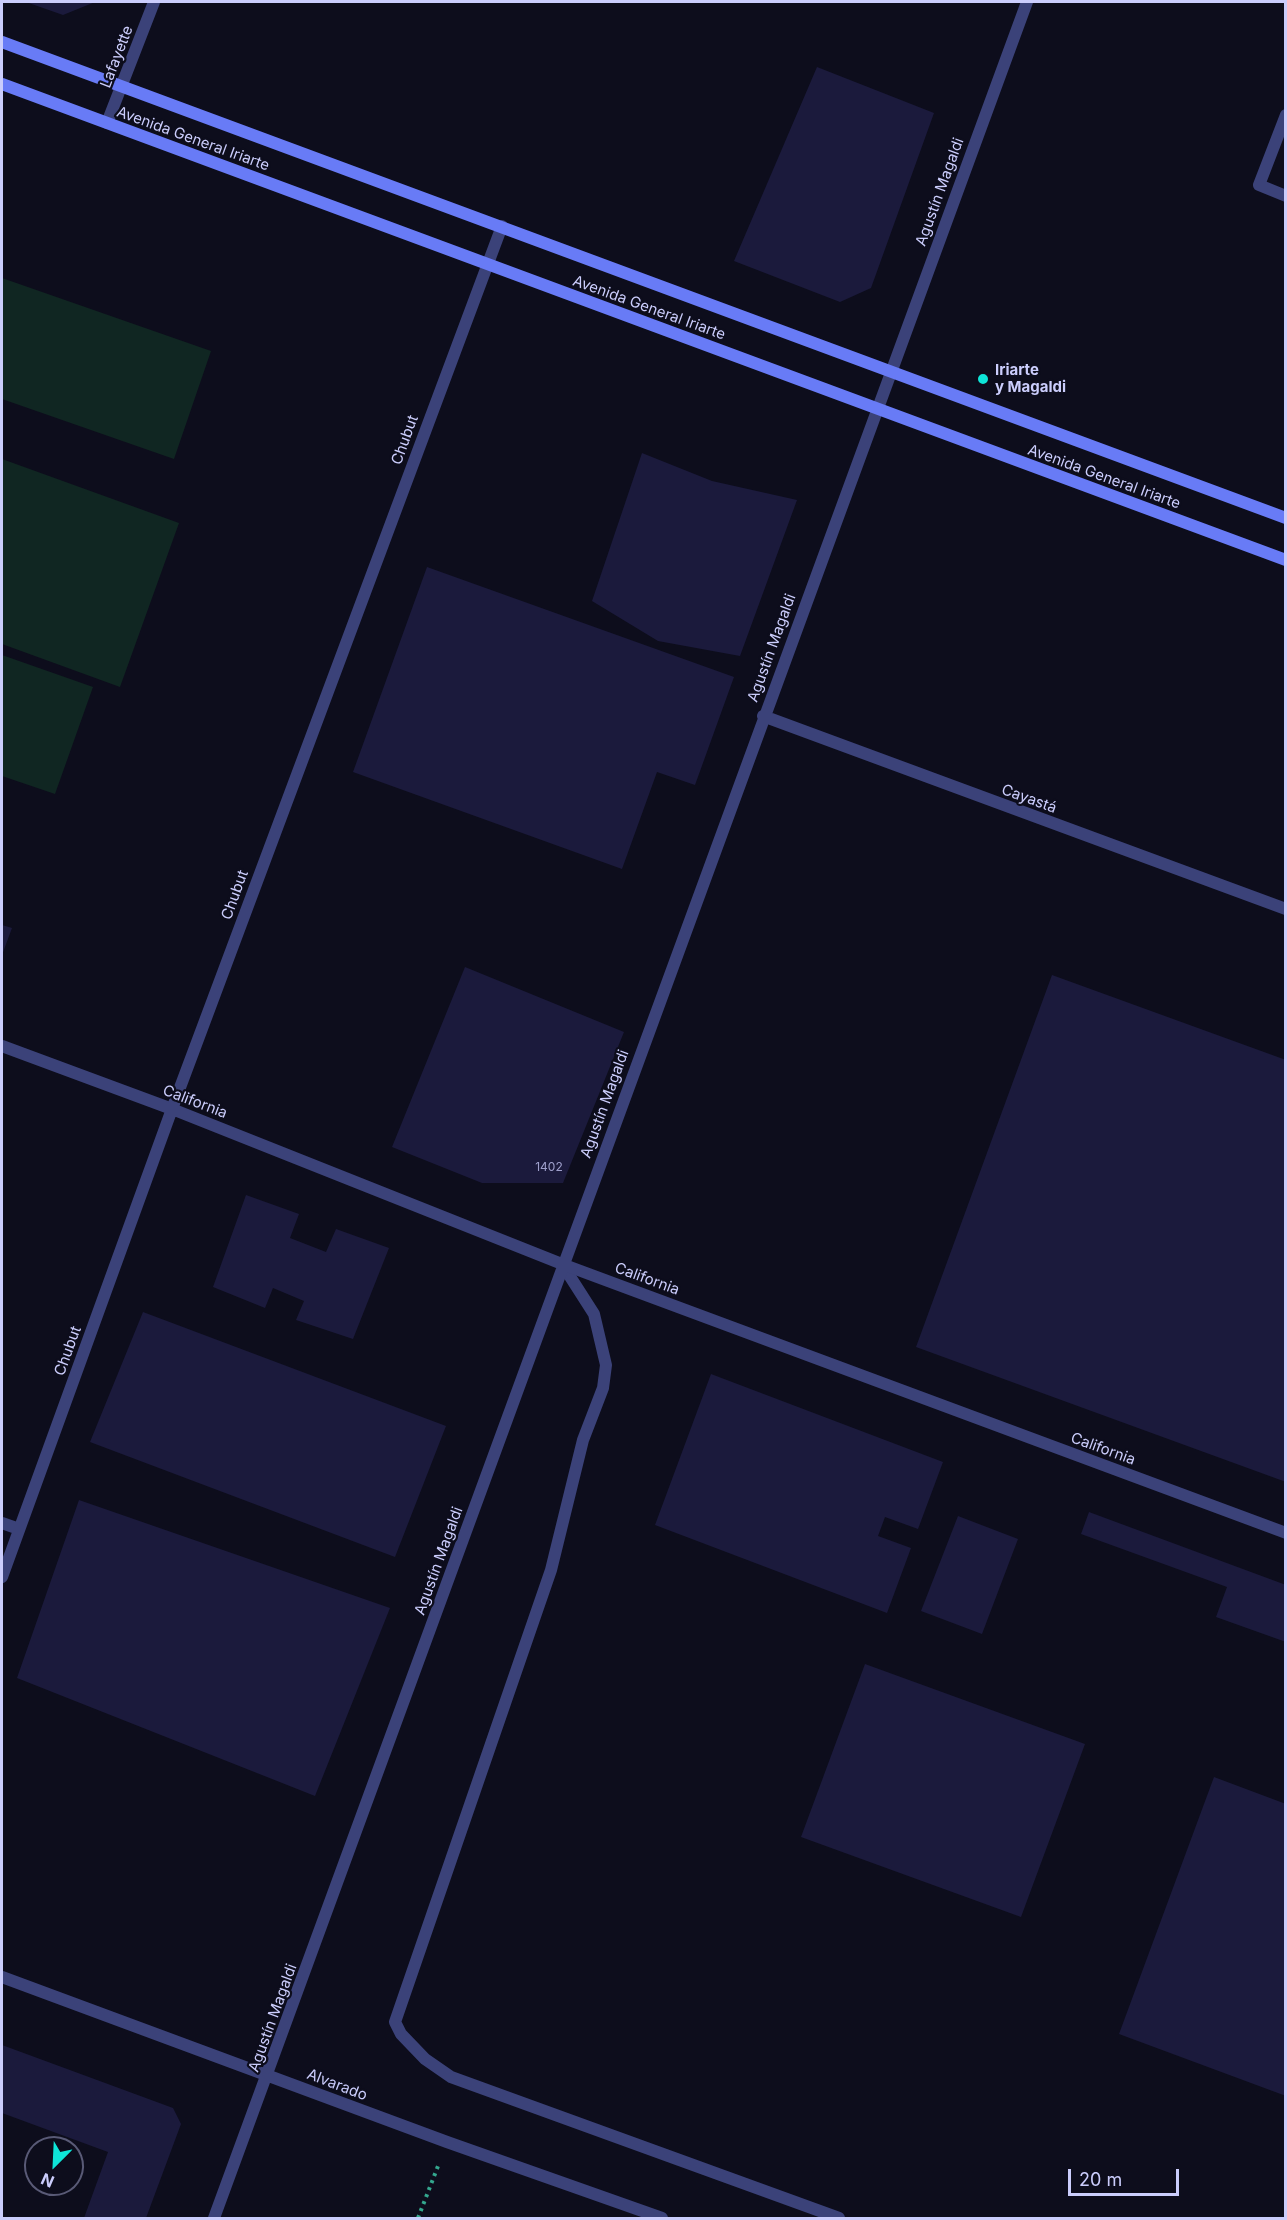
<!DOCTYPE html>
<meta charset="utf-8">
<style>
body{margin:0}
#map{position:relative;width:1287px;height:2220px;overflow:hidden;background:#0d0d1c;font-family:Inter,sans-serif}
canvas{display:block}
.frame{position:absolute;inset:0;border:3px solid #cbcdfc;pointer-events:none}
.north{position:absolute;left:24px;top:2136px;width:60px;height:60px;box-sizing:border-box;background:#0d0d1c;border:2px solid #595a76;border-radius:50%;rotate:204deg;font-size:16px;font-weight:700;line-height:24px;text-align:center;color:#cbcdfc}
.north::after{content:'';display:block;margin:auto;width:21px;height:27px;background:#0ee5d8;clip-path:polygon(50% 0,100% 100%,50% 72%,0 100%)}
.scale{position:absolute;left:1068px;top:2169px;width:111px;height:27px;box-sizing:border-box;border:3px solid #cbcdfc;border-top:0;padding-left:8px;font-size:18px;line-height:21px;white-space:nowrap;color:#cbcdfc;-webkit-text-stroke:4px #0d0d1c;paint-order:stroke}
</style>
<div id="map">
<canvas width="1287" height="2220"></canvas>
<div class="frame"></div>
<div class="north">N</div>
<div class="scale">20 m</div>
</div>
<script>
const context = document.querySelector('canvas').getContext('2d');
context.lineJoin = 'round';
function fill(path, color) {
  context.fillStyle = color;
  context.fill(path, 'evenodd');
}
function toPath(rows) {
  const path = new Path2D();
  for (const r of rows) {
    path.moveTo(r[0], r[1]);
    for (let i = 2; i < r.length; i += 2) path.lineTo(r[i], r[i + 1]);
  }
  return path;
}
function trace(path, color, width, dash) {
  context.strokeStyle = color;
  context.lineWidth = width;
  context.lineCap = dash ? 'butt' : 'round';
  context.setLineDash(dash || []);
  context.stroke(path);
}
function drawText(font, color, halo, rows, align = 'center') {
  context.font = font + ' Inter,sans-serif';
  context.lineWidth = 4.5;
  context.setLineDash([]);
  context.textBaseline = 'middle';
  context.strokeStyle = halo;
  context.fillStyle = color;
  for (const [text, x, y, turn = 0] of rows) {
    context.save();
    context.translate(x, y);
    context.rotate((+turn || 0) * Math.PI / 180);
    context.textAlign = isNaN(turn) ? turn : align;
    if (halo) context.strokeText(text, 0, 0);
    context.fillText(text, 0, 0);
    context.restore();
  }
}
fill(toPath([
 [2,278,211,351,174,459,2,399],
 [2,459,179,523,120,687,2,644],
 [2,655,93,687,55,794,2,776]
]), '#102622');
fill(toPath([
 [26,2,95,2,63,15],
 [817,67,934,113,871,288,840,302,734,261],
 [642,453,712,481,797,500,740,656,658,641,592,601],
 [427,567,734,677,695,785,657,772,622,869,353,772],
 [2,925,12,928,2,955],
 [465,967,624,1032,563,1183,482,1183,392,1147],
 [1052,975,1286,1060,1286,1482,916,1347],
 [246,1195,299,1214,290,1238,326,1252,336,1229,389,1248,353,1339,296,1320,304,1301,273,1288,265,1308,213,1287],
 [143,1312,446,1426,395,1557,90,1442],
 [711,1374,943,1462,918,1529,885,1517,878,1536,911,1548,887,1613,655,1525],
 [79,1500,390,1608,315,1796,17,1678],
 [1089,1512,1286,1585,1286,1642,1216,1617,1227,1587,1081,1534],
 [958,1516,1018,1539,982,1634,921,1611],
 [865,1664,1085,1744,1021,1917,801,1837],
 [1214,1777,1286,1804,1286,2096,1119,2034],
 [2,2045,173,2108,181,2124,146,2218,84,2218,108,2152,2,2113]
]), '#1b1a3c');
trace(toPath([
 [418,2218,438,2166]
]), '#34a78e', 4, [3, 4.5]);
trace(toPath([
 [562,1264,594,1314,606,1365,603,1388,583,1440,551,1570,395,2022,401,2034,425,2059,451,2077,839,2218]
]), '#3b4279', 12);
trace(toPath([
 [1286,115,1259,185,1286,196],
 [107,123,154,2],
 [763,716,1286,909],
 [2,1046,172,1109,562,1264,1286,1533],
 [2,1523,19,1529],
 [2,1577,172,1109,502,226],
 [2,1977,447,2142,662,2218],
 [214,2218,1027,2]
]), '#3b4279', 12);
trace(toPath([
 [2,42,1286,518],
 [2,84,1286,560]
]), '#687bf6', 12);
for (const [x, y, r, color] of [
 [983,379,6,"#0ee5d8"]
]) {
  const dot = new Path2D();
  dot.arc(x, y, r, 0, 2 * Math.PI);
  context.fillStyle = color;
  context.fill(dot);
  trace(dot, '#0d0d1c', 2);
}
drawText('12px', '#9fa0cc', null, [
 ["1402",549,1167]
]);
drawText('15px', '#cbcdfc', '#0d0d1c', [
 ["Lafayette",117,57,-69],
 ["Avenida General Iriarte",193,139,20],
 ["Agustín Magaldi",940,192,-70],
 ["Avenida General Iriarte",649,308,20],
 ["Chubut",405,440,-70],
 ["Avenida General Iriarte",1104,477,20],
 ["Agustín Magaldi",772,648,-70],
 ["Cayastá",1029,799,20],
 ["Chubut",235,895,-70],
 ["California",195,1102,21],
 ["Agustín Magaldi",605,1104,-70],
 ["California",647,1279,20],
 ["Chubut",68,1351,-70],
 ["California",1103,1449,20],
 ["Agustín Magaldi",439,1561,-70],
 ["Agustín Magaldi",273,2018,-70],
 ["Alvarado",337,2085,21]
]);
drawText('bold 15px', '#cbcdfc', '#0d0d1c', [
 ["Iriarte",995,370],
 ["y Magaldi",995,387]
], 'left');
</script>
